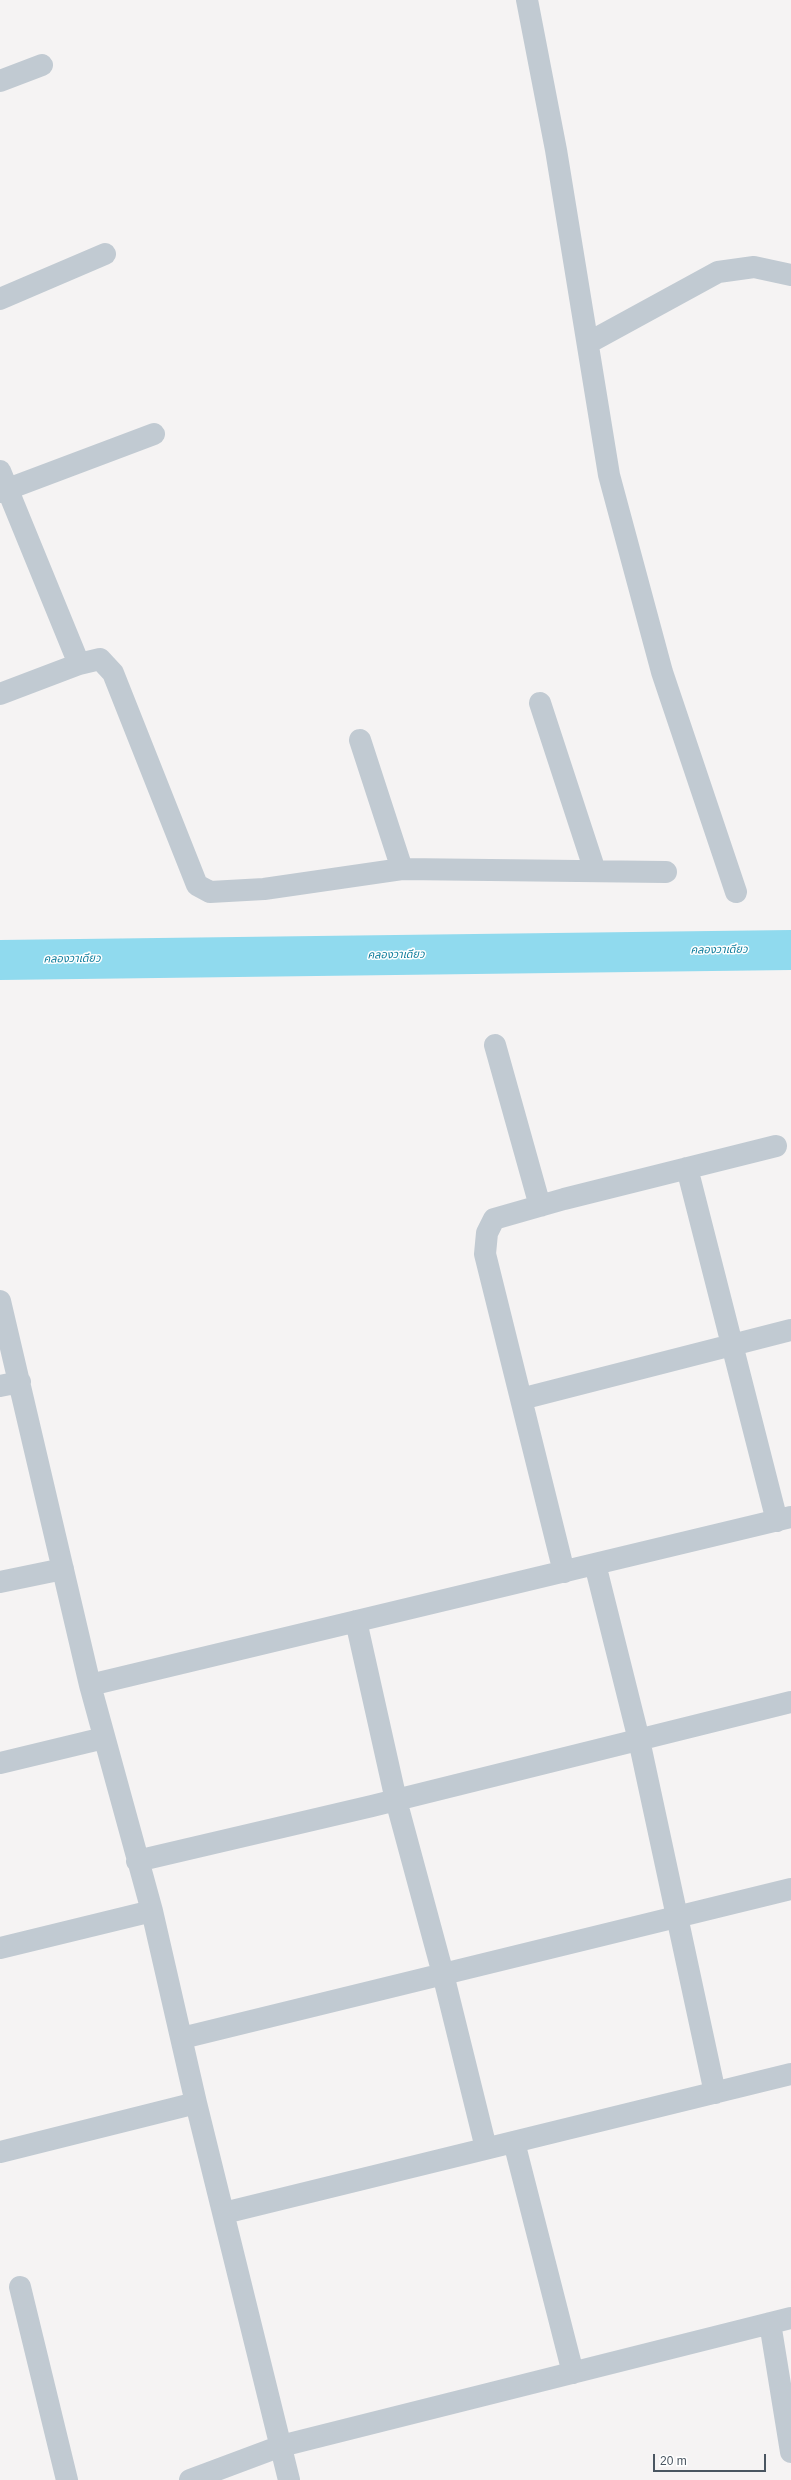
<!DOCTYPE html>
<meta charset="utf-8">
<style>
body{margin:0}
#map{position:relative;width:791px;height:2480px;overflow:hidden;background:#f5f3f3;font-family:Arial,sans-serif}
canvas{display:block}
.scale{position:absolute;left:653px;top:2454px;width:113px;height:18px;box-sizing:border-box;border:2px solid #4a5661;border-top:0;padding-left:5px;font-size:12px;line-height:14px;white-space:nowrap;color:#4a5661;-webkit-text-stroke:3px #fff;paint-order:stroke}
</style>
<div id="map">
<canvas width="791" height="2480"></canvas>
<div class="scale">20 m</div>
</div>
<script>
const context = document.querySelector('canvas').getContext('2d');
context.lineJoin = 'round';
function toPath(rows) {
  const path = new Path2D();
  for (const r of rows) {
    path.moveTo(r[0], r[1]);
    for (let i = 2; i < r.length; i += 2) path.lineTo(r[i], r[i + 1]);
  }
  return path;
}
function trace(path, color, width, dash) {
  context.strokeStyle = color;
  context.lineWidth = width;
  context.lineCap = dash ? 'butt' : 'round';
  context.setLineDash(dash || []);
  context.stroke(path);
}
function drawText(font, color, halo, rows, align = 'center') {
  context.font = font + ' Arial,"Noto Sans Thai",sans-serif';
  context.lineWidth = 3;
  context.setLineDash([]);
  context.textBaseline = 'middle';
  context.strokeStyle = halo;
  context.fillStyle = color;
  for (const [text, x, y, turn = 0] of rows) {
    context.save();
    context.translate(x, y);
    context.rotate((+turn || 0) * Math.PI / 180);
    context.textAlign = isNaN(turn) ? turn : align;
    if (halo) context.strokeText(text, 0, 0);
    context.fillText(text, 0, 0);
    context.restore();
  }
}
trace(toPath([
 [0,960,791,950]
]), '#90daee', 40);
trace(toPath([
 [527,0,556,150,609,475,662,672,736,892],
 [0,81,42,65],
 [0,299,105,254],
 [588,343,718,272,754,267,791,275],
 [0,471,79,664],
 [0,492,154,434],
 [0,694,79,664,100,659,113,673,197,885,210,892,264,889,402,869,666,872],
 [540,703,595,871],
 [360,740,402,869],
 [495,1045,540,1206],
 [687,1168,777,1521],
 [0,1301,90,1685,152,1911,196,2103,289,2480],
 [0,1386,20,1382],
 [521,1399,791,1330],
 [595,1564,639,1740,715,2093],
 [564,1572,485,1254,487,1233,494,1219,564,1199,776,1146],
 [0,1582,63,1569],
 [356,1621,396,1800,443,1974,486,2148],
 [90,1685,791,1517],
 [0,1763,104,1738],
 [137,1861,372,1806,791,1702],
 [0,1948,152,1911],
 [182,2038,791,1889],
 [514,2142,573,2373],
 [0,2152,196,2103],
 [224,2213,791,2074],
 [20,2287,67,2480],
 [770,2323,791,2452],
 [190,2480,281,2446,791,2318]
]), '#c1cad2', 22);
drawText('italic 11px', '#0c7c9b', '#fff', [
 ["คลองวาเดียว",719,950,-1],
 ["คลองวาเดียว",396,955,-1],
 ["คลองวาเดียว",72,959,-1]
]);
</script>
